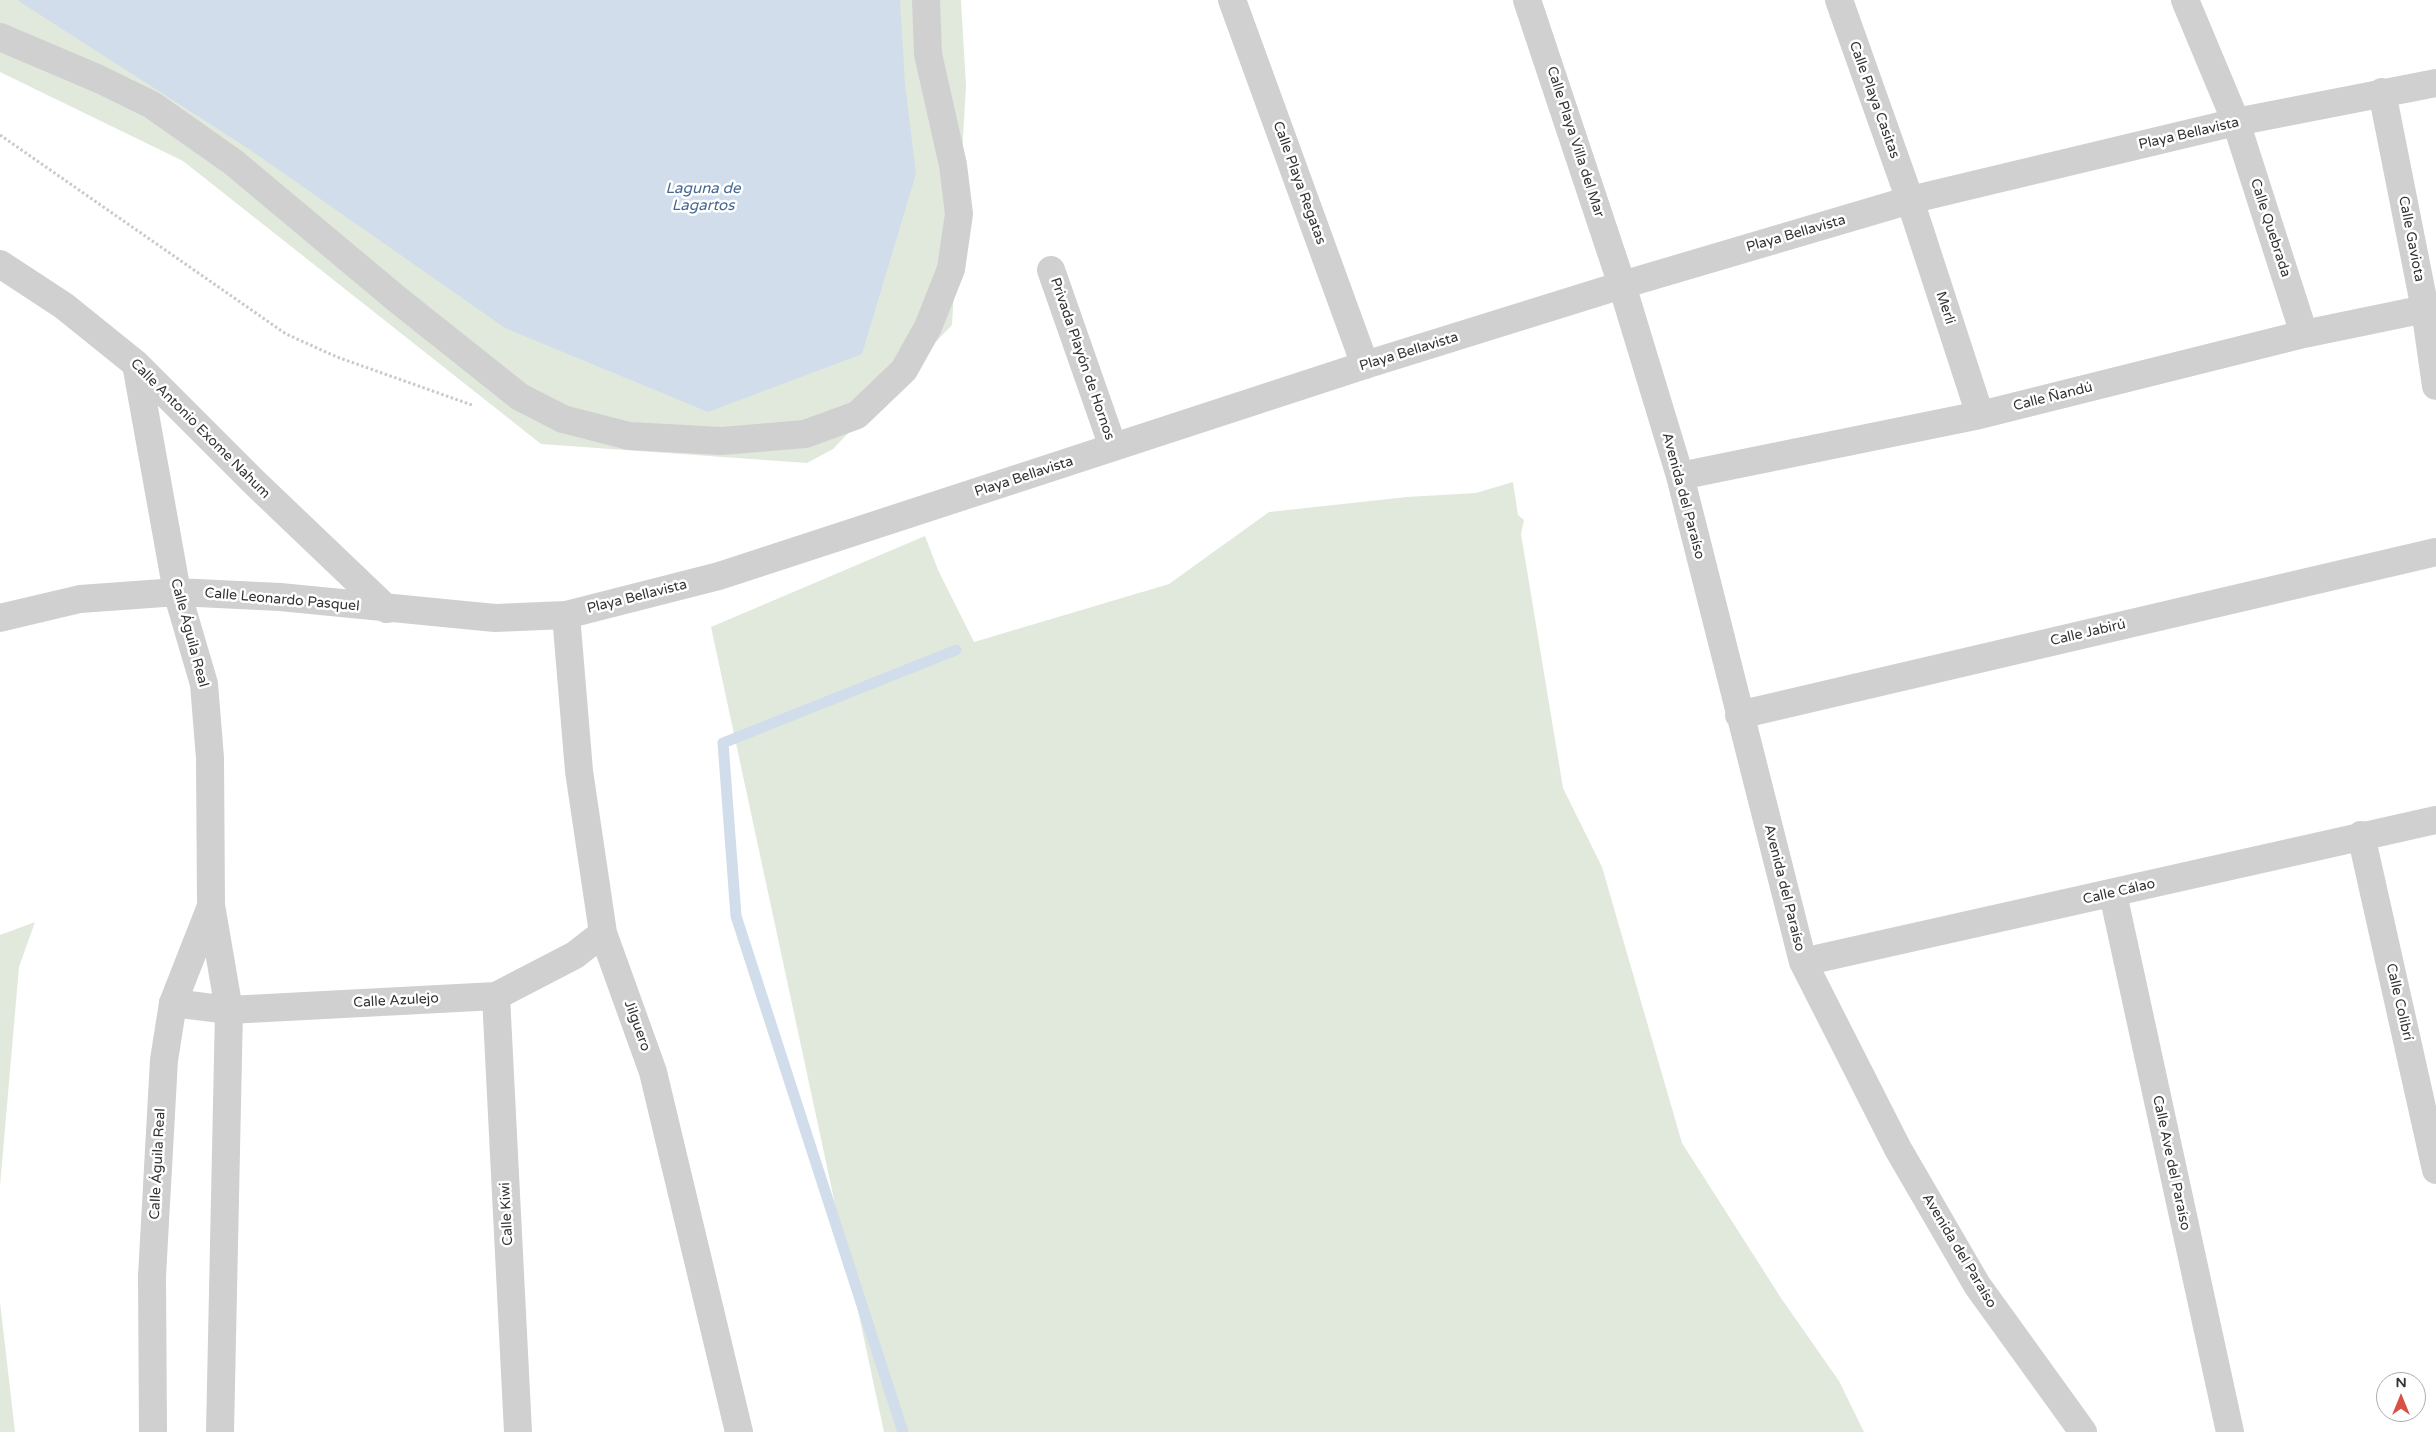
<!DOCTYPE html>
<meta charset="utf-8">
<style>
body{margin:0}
#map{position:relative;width:2436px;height:1432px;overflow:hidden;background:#fff;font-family:"Varela Round",sans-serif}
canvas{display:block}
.north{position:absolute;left:2376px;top:1372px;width:50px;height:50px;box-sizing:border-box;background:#fff;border:1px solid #adadad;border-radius:50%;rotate:0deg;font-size:14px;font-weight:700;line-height:20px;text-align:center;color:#333}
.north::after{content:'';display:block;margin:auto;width:18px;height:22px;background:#d95145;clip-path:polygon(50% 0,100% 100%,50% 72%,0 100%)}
</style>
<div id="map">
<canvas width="2436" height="1432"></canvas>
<div class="north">N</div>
</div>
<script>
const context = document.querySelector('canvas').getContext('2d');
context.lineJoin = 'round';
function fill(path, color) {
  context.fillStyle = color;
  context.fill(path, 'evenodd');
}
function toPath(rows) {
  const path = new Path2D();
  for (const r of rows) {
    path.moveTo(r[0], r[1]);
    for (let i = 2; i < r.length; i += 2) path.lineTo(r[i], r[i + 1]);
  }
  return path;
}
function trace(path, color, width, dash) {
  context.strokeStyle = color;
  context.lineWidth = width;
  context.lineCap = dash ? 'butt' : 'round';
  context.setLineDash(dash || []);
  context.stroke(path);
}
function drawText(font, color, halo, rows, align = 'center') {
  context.font = font + ' "Varela Round",sans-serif';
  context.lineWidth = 5;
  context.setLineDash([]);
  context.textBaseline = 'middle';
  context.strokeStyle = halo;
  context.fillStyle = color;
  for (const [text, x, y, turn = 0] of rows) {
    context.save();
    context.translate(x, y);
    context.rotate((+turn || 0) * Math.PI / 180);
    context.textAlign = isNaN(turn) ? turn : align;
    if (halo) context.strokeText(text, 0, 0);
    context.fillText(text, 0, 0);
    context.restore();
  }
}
fill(toPath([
 [0,0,961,0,966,86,952,325,833,449,807,463,541,444,183,161,0,72],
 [1513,482,1518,515,1524,520,1521,534,1563,788,1602,867,1682,1143,1781,1298,1839,1381,1864,1432,884,1432,711,627,925,536,938,570,974,642,1169,584,1269,512,1407,497,1476,493],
 [35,922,19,967,0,1186,0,935],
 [0,1302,15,1432,0,1432]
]), '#e1e9dd');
fill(toPath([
 [17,0,900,0,905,84,916,174,862,354,708,412,505,328,249,149]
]), '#d1ddeb');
trace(toPath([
 [903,1432,736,916,723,743,956,650]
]), '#d1ddeb', 11);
trace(toPath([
 [0,135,286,334,337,357,472,405]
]), '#cacaca', 3, [2.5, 2.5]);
trace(toPath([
 [0,37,99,79,152,105,233,162,398,300,520,397,563,419,629,436,722,441,805,434,857,415,904,370,928,327,951,269,959,214,953,165,928,54,926,0],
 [1051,270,1113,447]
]), '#d0d0d0', 28);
trace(toPath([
 [1232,0,1365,365],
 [1527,0,1622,285,1680,476,1803,962,1898,1149,1977,1285,2083,1432],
 [1839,0,1910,200,1980,415],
 [2185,0,2236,122,2304,334],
 [1680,476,1980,415,2304,334,2425,309],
 [566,615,579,771,603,933,653,1072,739,1432],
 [1739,715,2436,552],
 [2361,835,2436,1170],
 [2113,894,2230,1432],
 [1803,962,2436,820],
 [496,996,518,1432],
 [173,1003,229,1010,496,996,575,955,603,933]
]), '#d0d0d0', 28);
trace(toPath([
 [2382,92,2425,309,2436,386],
 [0,264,64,306,136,364,255,483,387,609],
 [136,364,177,592,204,684,210,758,211,905,229,1010,220,1432],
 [0,618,80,599,177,592,280,597,495,618,566,615,719,576,1365,365,1622,285,1910,200,2236,122,2436,83],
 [153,1432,152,1276,164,1060,173,1003,211,906]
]), '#d0d0d0', 28);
drawText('14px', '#333', '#fff', [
 ["Calle Playa Casitas",1874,100,70],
 ["Playa Bellavista",2189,134,-13],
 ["Calle Playa Villa del Mar",1575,142,72],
 ["Calle Playa Regatas",1299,183,70],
 ["Calle Quebrada",2270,228,72],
 ["Playa Bellavista",1796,234,-16],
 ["Calle Gaviota",2411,239,79],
 ["Merli",1945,308,72],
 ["Playa Bellavista",1409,352,-17],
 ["Privada Playón de Hornos",1082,359,71],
 ["Calle Ñandú",2053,397,-14],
 ["Calle Antonio Exome Nahum",200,429,45],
 ["Playa Bellavista",1024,477,-18],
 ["Avenida del Paraíso",1683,496,75],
 ["Playa Bellavista",637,597,-14],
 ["Calle Leonardo Pasquel",282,600,5],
 ["Calle Águila Real",189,633,75],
 ["Calle Jabirú",2088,633,-13],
 ["Avenida del Paraíso",1784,888,76],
 ["Calle Cálao",2119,892,-13],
 ["Calle Azulejo",396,1001,-3],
 ["Calle Colibrí",2399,1002,77],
 ["Jilguero",637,1026,70],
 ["Calle Ave del Paraíso",2171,1163,78],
 ["Calle Águila Real",158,1164,-87],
 ["Calle Kiwi",507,1214,-93],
 ["Avenida del Paraíso",1959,1251,59]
]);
drawText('italic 15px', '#456890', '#fff', [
 ["Laguna de",703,189],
 ["Lagartos",703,206]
]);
</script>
